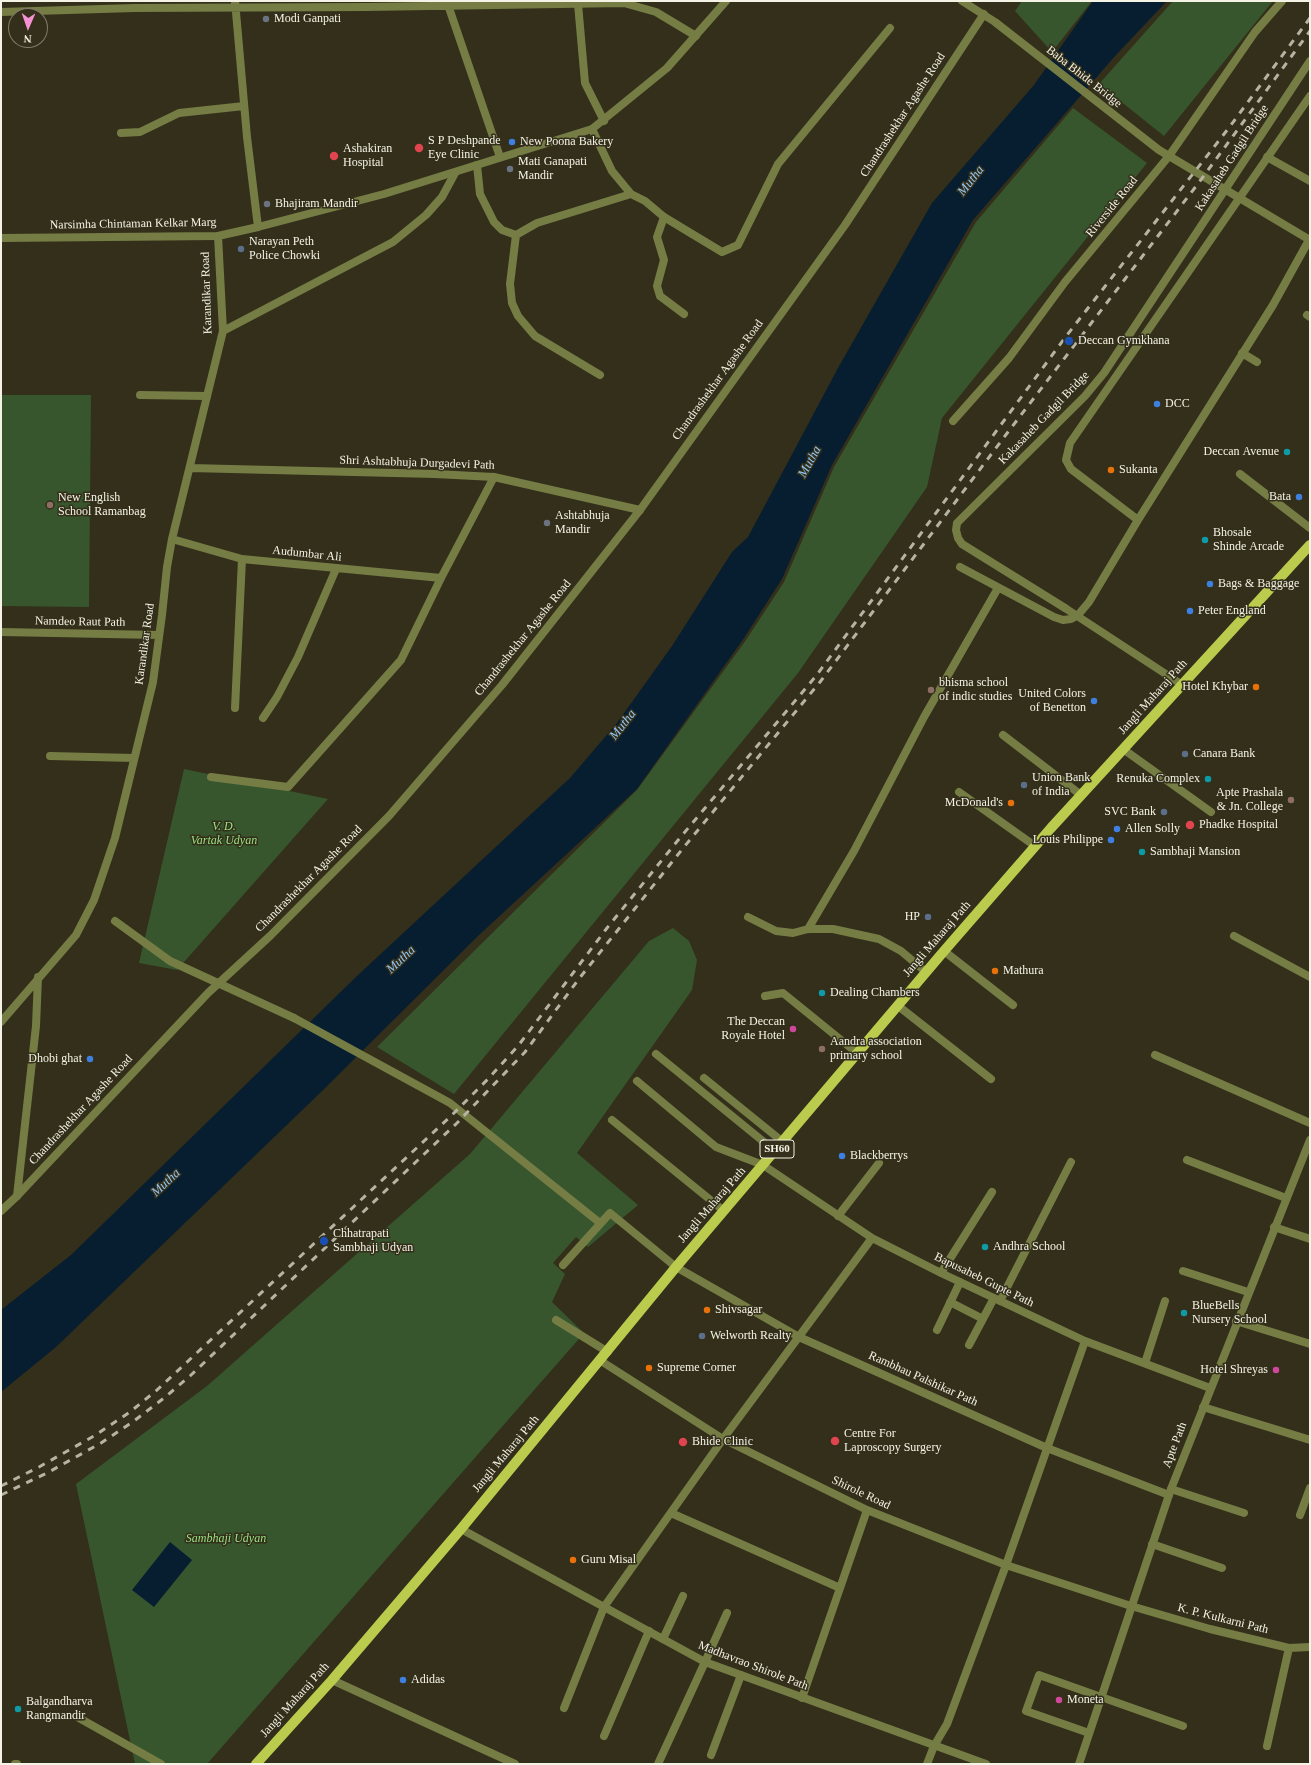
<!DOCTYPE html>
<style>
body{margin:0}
#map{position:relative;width:1311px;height:1765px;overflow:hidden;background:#332f1a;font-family:"Times New Roman",serif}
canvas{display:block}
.frame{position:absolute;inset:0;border:2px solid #f5f3e6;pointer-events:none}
.north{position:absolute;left:8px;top:8px;width:40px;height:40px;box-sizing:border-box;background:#332f1a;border:1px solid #817d6c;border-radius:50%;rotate:182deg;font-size:11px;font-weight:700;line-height:16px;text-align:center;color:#f5f3e6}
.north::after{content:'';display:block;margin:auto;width:14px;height:18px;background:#f591d2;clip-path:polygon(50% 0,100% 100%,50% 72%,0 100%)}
</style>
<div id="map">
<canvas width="1311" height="1765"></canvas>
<div class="frame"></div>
<div class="north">N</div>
</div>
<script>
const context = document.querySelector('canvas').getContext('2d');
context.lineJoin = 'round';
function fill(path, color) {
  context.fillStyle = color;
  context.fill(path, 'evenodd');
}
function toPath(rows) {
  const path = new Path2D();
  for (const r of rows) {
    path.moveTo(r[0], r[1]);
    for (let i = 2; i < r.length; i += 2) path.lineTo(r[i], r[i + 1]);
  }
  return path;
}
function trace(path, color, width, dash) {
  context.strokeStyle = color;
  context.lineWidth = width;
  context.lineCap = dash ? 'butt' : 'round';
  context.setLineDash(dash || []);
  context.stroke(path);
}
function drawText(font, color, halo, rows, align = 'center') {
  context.font = font + ' "Times New Roman",serif';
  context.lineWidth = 3;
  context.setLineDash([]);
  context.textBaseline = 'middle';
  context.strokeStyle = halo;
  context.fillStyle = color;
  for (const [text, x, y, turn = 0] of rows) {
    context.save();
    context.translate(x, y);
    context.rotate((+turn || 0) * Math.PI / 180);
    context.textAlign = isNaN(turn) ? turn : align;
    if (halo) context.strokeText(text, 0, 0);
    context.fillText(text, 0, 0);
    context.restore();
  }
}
fill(toPath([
 [1022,1,1092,1,1052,52,1015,11],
 [1173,1,1273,1,1164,136,1099,84],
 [1073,108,1147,163,942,418,927,487,798,673,454,1094,377,1047,637,790,746,640,784,582,834,467,976,222],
 [1,395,91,395,89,607,1,606],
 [184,769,328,799,177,970,139,963],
 [673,928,689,941,697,960,692,990,577,1153,638,1205,588,1247,576,1237,553,1263,565,1274,552,1302,584,1333,207,1764,135,1764,76,1484,207,1386,470,1154,649,941]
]), '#37562e');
fill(toPath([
 [1093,1,1167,1,1115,56,973,220,832,465,782,579,744,638,637,789,478,936,320,1093,56,1347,1,1392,1,1310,71,1255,357,976,570,778,617,723,672,646,732,552,748,537,838,368,932,203,1034,85],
 [170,1542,192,1560,154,1607,132,1590]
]), '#071d30');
trace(toPath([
 [578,4,585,83,604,121],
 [1267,157,1310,181],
 [664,217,722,252,738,245,778,164,890,28],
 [140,395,207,396],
 [1240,474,1310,528],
 [1003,735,1081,795],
 [1123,749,1211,812],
 [959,792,1035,846],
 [944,951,1013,1005],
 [765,996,783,993,857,1053],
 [897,1005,991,1079],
 [656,1054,775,1151],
 [704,1078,783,1142],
 [637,1081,716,1147,763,1165],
 [612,1120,724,1211],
 [1187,1160,1286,1198],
 [838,1216,879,1163],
 [1274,1227,1310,1239],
 [563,1265,610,1213,676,1267],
 [1183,1271,1248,1292],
 [1000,1301,1071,1162],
 [950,1302,983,1319],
 [556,1320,608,1352],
 [1236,1321,1310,1344],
 [937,1330,960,1282],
 [969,1345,994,1298],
 [1145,1363,1165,1301],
 [1171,1489,1244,1513],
 [1300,1515,1310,1488],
 [1152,1544,1222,1568],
 [663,1639,683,1596],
 [705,1662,727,1613],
 [564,1708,604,1607],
 [79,1718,161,1764],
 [1089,1733,1026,1711,1039,1675,1183,1726],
 [604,1736,649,1631],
 [711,1755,741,1675],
 [15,1764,17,1764]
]), '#757d45', 8);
trace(toPath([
 [294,1018,450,1103,600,1223]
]), '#757d45', 8);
trace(toPath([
 [235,1,247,137,258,227],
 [447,2,500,157],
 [1,12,135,8,366,7,624,3,656,12,696,36],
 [592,129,612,171,631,194,645,201,664,217,657,237,664,260,657,286,660,296,684,314],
 [121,133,140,132,179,113,244,106],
 [477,165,480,194,494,222,502,230,516,235],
 [1307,315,1310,317],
 [223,331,393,242,426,215,442,197,455,173],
 [1242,353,1257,362],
 [600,375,535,336,518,316,512,303,510,284,516,235,537,223,631,194],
 [953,421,1009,358,1065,282,1169,156],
 [190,468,435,474,494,477,640,510],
 [1138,520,1071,469,1066,460,1070,443,1310,96],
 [172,539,242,559,441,578],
 [960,567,1054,617,1063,620,1071,619,1078,615,1089,602,1138,520,1273,305,1309,240],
 [1,632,159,635],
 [235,708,242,559],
 [263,718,277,697,298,657,336,569],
 [50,756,134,758],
 [211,777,288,787,401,660,441,578,494,477],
 [748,917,776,931,793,933,808,929,833,929,879,939,901,951,926,972],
 [808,929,854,851,924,717,998,588],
 [1234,936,1310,977],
 [1,1022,76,935,94,900,115,838,153,682,162,615,167,567,172,539,223,331,218,236],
 [1155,1055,1310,1123],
 [763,1165,872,1238,941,1273,1085,1341,1210,1388],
 [17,1196,36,1026,38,977],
 [676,1267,799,1337,1047,1448,1169,1495],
 [941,1273,992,1192],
 [601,1361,723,1439,867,1510,1006,1565,1131,1606,1210,1629,1289,1648,1310,1647],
 [1203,1407,1310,1440],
 [671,1513,840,1588],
 [604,1607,723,1439,872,1238],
 [332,1680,515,1764],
 [802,1698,867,1510],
 [1267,1746,1289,1648],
 [927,1764,934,1746,947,1724,1006,1565,1085,1341]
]), '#757d45', 8);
trace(toPath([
 [962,1,995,22,1159,150,1310,240],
 [1169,156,1255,32,1282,1],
 [1,238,218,236,258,227,384,194,592,129,667,68,726,1],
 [1065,608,1181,684],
 [1,1211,17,1196,208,993,270,936,389,816,502,685,640,510,845,225,984,14],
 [461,1529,705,1662,986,1764],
 [658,1764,705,1662],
 [1079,1764,1171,1489,1310,1140]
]), '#757d45', 8);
trace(toPath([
 [256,1764,332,1680,461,1529,676,1267,944,951,1051,828,1310,545]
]), '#bbcb4d', 10);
trace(toPath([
 [1,1486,39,1467,94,1436,130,1412,157,1390,452,1115,488,1079,518,1046,607,928,679,839,816,676,1067,335,1228,129,1310,18],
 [1,1495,47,1473,101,1443,134,1421,164,1398,190,1376,457,1123,525,1052,578,980,684,847,820,682,1008,432,1200,181,1310,31]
]), '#b6b3a3', 3, [7, 7]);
trace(toPath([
 [115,921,170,961,294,1018]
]), '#757d45', 8);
trace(toPath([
 [1065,608,962,544,958,538,956,530,957,523,1085,396,1104,373,1310,61]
]), '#757d45', 8);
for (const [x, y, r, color] of [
 [266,19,4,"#6b7280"],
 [512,142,4,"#3f7fe0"],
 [419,148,5,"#e0444e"],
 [334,156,5,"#e0444e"],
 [510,169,4,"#6b7280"],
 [267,204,4,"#6b7280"],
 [241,249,4,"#5c6f8a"],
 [1069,341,5,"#1a4fb4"],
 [1157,404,4,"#3f7fe0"],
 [1287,452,4,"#0f9aa8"],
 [1111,470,4,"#e8710a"],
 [1299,497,4,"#3f7fe0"],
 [50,505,4,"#8d6e63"],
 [547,523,4,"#6b7280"],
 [1205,540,4,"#0f9aa8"],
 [1210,584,4,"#3f7fe0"],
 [1190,611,4,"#3f7fe0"],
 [1256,687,4,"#e8710a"],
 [931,690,4,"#8d6e63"],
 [1094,701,4,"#3f7fe0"],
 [1185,754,4,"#5c6f8a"],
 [1208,779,4,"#0f9aa8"],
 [1024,785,4,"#5c6f8a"],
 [1291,800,4,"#8d6e63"],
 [1011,803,4,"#e8710a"],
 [1164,812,4,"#5c6f8a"],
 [1190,825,5,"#e0444e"],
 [1117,829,4,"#3f7fe0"],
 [1111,840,4,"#3f7fe0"],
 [1142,852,4,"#0f9aa8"],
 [928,917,4,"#5c6f8a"],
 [995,971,4,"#e8710a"],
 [822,993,4,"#0f9aa8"],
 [793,1029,4,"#d1479c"],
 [822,1049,4,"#8d6e63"],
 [90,1059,4,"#3f7fe0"],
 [842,1156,4,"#3f7fe0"],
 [324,1241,5,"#1a4fb4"],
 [985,1247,4,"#0f9aa8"],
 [707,1310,4,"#e8710a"],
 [1184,1313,4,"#0f9aa8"],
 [702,1336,4,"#5c6f8a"],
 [649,1368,4,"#e8710a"],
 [1276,1370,4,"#d1479c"],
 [835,1441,5,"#e0444e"],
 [683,1442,5,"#e0444e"],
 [573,1560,4,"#e8710a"],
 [403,1680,4,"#3f7fe0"],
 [1059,1700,4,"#d1479c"],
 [18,1709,4,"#0f9aa8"]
]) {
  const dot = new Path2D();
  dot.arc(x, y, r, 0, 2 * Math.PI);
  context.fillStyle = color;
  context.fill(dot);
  trace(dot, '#332f1a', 1.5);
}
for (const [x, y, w] of [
 [777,1149,34]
]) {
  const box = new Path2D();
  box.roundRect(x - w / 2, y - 9, w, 18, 3);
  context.fillStyle = '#332f1a';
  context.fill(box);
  trace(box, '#f5f3e6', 1);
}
drawText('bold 11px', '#f5f3e6', null, [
 ["SH60",777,1149]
]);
drawText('12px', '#f5f3e6', '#332f1a', [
 ["Modi Ganpati",274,19],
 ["S P Deshpande",428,141],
 ["Eye Clinic",428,155],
 ["New Poona Bakery",520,142],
 ["Ashakiran",343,149],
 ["Hospital",343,163],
 ["Mati Ganapati",518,162],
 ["Mandir",518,176],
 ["Bhajiram Mandir",275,204],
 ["Narayan Peth",249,242],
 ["Police Chowki",249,256],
 ["Deccan Gymkhana",1078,341],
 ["DCC",1165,404],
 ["Deccan Avenue",1279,452,"right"],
 ["Sukanta",1119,470],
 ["Bata",1291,497,"right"],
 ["New English",58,498],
 ["School Ramanbag",58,512],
 ["Ashtabhuja",555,516],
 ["Mandir",555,530],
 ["Bhosale",1213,533],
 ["Shinde Arcade",1213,547],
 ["Bags & Baggage",1218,584],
 ["Peter England",1198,611],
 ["bhisma school",939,683],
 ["of indic studies",939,697],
 ["Hotel Khybar",1248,687,"right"],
 ["United Colors",1086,694,"right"],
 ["of Benetton",1086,708,"right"],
 ["Canara Bank",1193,754],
 ["Union Bank",1032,778],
 ["of India",1032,792],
 ["Renuka Complex",1200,779,"right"],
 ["Apte Prashala",1283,793,"right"],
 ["& Jn. College",1283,807,"right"],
 ["McDonald's",1003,803,"right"],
 ["SVC Bank",1156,812,"right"],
 ["Phadke Hospital",1199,825],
 ["Allen Solly",1125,829],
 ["Louis Philippe",1103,840,"right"],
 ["Sambhaji Mansion",1150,852],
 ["HP",920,917,"right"],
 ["Mathura",1003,971],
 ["Dealing Chambers",830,993],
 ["The Deccan",785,1022,"right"],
 ["Royale Hotel",785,1036,"right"],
 ["Aandra association",830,1042],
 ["primary school",830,1056],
 ["Dhobi ghat",82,1059,"right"],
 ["Blackberrys",850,1156],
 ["Chhatrapati",333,1234],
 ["Sambhaji Udyan",333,1248],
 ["Andhra School",993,1247],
 ["BlueBells",1192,1306],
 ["Nursery School",1192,1320],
 ["Shivsagar",715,1310],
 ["Welworth Realty",710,1336],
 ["Supreme Corner",657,1368],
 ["Hotel Shreyas",1268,1370,"right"],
 ["Centre For",844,1434],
 ["Laproscopy Surgery",844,1448],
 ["Bhide Clinic",692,1442],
 ["Guru Misal",581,1560],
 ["Adidas",411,1680],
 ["Moneta",1067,1700],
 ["Balgandharva",26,1702],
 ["Rangmandir",26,1716]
], 'left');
drawText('12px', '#f5f3e6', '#332f1a', [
 ["Baba Bhide Bridge",1084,77,38],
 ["Chandrashekhar Agashe Road",903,115,-57],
 ["Kakasaheb Gadgil Bridge",1232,158,-57],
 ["Riverside Road",1112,207,-51],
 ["Narsimha Chintaman Kelkar Marg",133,224,-1],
 ["Karandikar Road",207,293,-92],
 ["Chandrashekhar Agashe Road",718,380,-54],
 ["Kakasaheb Gadgil Bridge",1044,418,-46],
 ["Shri Ashtabhuja Durgadevi Path",417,463,2],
 ["Audumbar Ali",307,554,6],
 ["Namdeo Raut Path",80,622,1],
 ["Chandrashekhar Agashe Road",523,638,-51],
 ["Karandikar Road",145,644,-82],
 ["Jangli Maharaj Path",1153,697,-48],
 ["Chandrashekhar Agashe Road",309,879,-45],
 ["Jangli Maharaj Path",937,939,-49],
 ["Chandrashekhar Agashe Road",81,1110,-47],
 ["Jangli Maharaj Path",712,1205,-49],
 ["Bapusaheb Gupte Path",984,1280,26],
 ["Rambhau Palshikar Path",923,1379,24],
 ["Apte Path",1175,1445,-69],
 ["Jangli Maharaj Path",506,1454,-50],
 ["Shirole Road",861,1493,25],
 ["K. P. Kulkarni Path",1223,1619,14],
 ["Madhavrao Shirole Path",753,1666,21],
 ["Jangli Maharaj Path",295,1700,-48]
]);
drawText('italic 12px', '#98e283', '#332f1a', [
 ["V. D.",224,827],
 ["Vartak Udyan",224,841],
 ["Sambhaji Udyan",226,1539]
]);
drawText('italic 13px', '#92c6f6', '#332f1a', [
 ["Mutha",971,181,-52],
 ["Mutha",810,462,-61],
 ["Mutha",623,725,-52],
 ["Mutha",401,960,-43],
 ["Mutha",166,1183,-43]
]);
</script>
